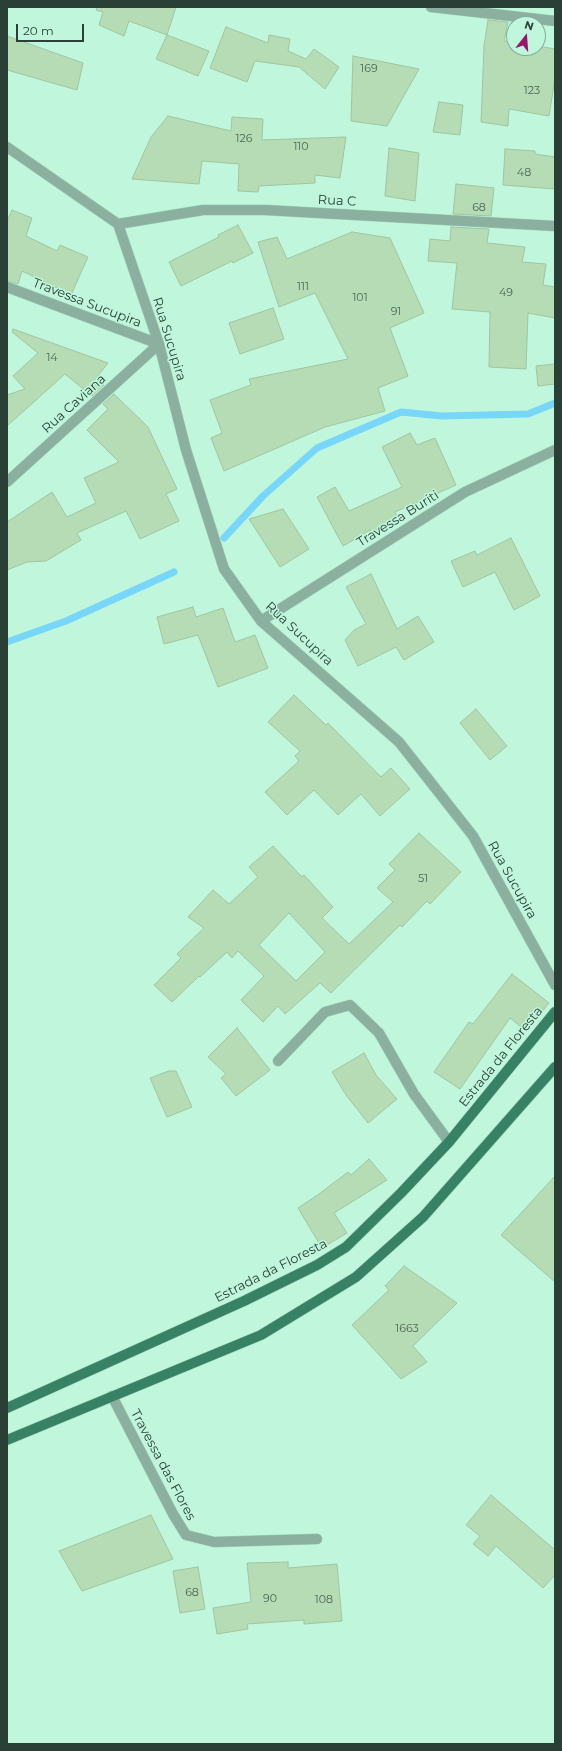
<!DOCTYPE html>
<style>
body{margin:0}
#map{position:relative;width:562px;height:1751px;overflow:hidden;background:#bff6dc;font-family:Montserrat,sans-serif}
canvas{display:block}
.frame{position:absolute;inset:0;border:8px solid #2a4036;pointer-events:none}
.north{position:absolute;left:506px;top:16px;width:40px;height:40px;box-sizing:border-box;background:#bff6dc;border:1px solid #83ad9a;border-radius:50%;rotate:17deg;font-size:11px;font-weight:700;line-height:16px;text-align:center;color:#2a4036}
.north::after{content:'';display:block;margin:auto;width:14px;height:18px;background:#97176f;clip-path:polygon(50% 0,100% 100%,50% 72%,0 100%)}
.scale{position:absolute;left:16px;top:24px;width:68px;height:18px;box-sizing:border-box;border:2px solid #2a4036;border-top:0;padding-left:5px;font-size:12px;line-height:14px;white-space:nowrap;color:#2a4036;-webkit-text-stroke:3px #bff6dc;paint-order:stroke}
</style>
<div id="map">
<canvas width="562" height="1751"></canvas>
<div class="frame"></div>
<div class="north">N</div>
<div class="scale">20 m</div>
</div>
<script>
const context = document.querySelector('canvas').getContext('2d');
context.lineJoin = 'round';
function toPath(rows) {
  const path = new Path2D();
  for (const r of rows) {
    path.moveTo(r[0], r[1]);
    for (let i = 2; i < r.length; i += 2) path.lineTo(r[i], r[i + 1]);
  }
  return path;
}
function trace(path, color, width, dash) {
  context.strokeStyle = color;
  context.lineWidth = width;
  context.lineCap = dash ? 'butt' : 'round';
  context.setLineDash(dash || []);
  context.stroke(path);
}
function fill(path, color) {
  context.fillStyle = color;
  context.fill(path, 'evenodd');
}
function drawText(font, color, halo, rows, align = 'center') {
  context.font = font + ' Montserrat,sans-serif';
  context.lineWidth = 3;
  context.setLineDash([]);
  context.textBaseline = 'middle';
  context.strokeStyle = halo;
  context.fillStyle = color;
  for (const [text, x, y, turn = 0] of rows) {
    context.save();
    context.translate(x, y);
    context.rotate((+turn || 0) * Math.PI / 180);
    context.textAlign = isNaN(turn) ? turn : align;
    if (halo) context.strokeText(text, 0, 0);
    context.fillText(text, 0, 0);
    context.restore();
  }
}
trace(toPath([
 [224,538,263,496,317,448,401,412,442,416,528,414,555,403],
 [7,642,66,621,174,572]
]), '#77d6f9', 7);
const building = toPath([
 [97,7,176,7,167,35,129,21,124,36,99,25,103,12,96,10,97,7],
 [488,20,508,22,504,41,514,42,514,48,538,48,538,46,555,49,555,78,549,116,509,109,508,126,481,122,484,46,488,20],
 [226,27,268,43,269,35,290,39,288,51,306,59,314,49,339,67,325,89,299,67,255,61,247,82,210,68,226,27],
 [167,35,209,51,198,76,156,59,167,35],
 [7,36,83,63,77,90,7,70,7,36],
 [353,56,419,69,387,126,351,121,353,56],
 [439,102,463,105,460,135,433,132,439,102],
 [168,116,231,131,232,117,263,119,262,140,346,137,340,178,315,175,315,183,259,186,258,192,238,191,239,164,202,161,199,184,132,179,151,137,168,116],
 [389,148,419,153,415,201,385,196,389,148],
 [505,149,535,151,535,154,555,157,555,189,503,185,505,149],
 [456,184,494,188,491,216,453,214,456,184],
 [12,210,32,218,26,236,57,251,60,245,88,257,71,295,22,271,18,284,7,281,7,221,12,210],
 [238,225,253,253,233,263,232,261,181,286,169,262,219,237,218,235,238,225],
 [451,227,489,229,487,243,525,247,522,262,546,264,543,285,555,287,555,318,528,313,526,369,489,367,490,312,452,309,457,263,428,261,430,239,450,241,451,227],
 [352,232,390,238,424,313,390,328,408,376,378,388,385,411,325,427,224,471,211,438,222,433,210,400,251,385,249,379,348,359,315,293,279,307,258,242,277,237,287,259,352,232],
 [273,308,284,339,240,354,229,323,273,308],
 [13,329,108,363,97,377,104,385,92,396,65,374,7,426,7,395,25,389,13,376,38,353,12,332,13,329],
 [555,364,555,384,538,386,536,366,555,364],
 [114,394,148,427,177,489,166,494,179,521,140,539,126,511,77,533,81,540,46,561,27,562,7,570,7,522,52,492,67,517,96,503,84,478,119,462,87,430,108,409,103,404,114,394],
 [410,433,417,445,435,438,456,485,395,512,399,521,372,533,370,530,343,546,317,497,335,487,349,511,402,487,382,447,410,433],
 [283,509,309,549,280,567,249,519,283,509],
 [511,538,540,596,514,610,495,572,463,587,451,561,475,551,477,555,511,538],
 [371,574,397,629,418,616,434,642,404,660,396,647,358,666,345,640,354,630,366,624,346,587,371,574],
 [193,607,196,617,223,608,235,642,255,635,268,668,218,687,198,635,164,644,157,617,193,607],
 [294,695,326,725,328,723,381,777,391,768,410,789,380,816,361,794,338,815,314,790,287,815,265,792,299,761,295,756,300,751,268,722,294,695],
 [476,709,507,746,490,760,460,723,476,709],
 [419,833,461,872,430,904,427,901,402,927,400,925,331,993,320,983,285,1014,278,1006,263,1022,241,1000,264,976,238,951,232,958,227,952,200,977,199,976,172,1002,154,985,181,958,177,954,204,928,188,917,213,890,229,904,258,877,249,867,273,846,302,877,304,875,333,907,322,918,349,944,393,902,377,888,395,870,389,864,419,833],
 [289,913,325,952,296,981,259,945,289,913],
 [512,974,549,1003,526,1031,510,1018,460,1089,434,1072,469,1022,473,1024,512,974],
 [237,1028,270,1070,236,1096,221,1078,226,1074,208,1057,237,1028],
 [364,1053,376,1075,397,1099,368,1123,346,1095,332,1072,364,1053],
 [169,1071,176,1071,192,1107,167,1117,150,1078,169,1071],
 [369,1159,387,1180,334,1213,347,1233,322,1248,298,1208,319,1194,348,1172,351,1175,369,1159],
 [555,1176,555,1282,501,1235,555,1176],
 [404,1266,457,1303,413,1346,427,1362,401,1379,352,1325,389,1290,385,1286,404,1266],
 [491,1495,555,1550,555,1575,543,1588,496,1546,488,1556,473,1544,480,1536,466,1525,491,1495],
 [151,1515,173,1559,82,1591,59,1551,151,1515],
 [288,1562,288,1568,337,1564,342,1621,304,1624,304,1620,247,1624,248,1629,217,1634,213,1608,251,1602,247,1563,288,1562],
 [198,1567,205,1609,180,1613,173,1571,198,1567]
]);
fill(building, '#b6dcb6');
trace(building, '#9fc59f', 1);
const minor = toPath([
 [431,7,555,21],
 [7,147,118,224],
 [118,224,159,344,186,450,224,569,261,621,399,742,473,836,555,985],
 [118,224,203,210,265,210,555,226],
 [7,287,159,344,7,482],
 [261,621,465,492,555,450],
 [278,1061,325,1012,350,1005,379,1033,414,1094,449,1142],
 [112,1396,173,1514,186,1535,214,1542,317,1539]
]);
const major = toPath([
 [7,1408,244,1301,317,1265,346,1247,401,1193,449,1142,555,1012],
 [7,1440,261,1335,356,1277,423,1217,555,1067]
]);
trace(minor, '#a1d2bb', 11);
trace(major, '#a1d2bb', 11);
trace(minor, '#8cb09f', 10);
trace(major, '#378164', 10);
drawText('11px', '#4d6756', null, [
 ["169",369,69],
 ["123",532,91],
 ["126",244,139],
 ["110",301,147],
 ["48",524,173],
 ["68",479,208],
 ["111",303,287],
 ["49",506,293],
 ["101",360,298],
 ["91",396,312],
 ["14",52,358],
 ["51",423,879],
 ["1663",407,1329],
 ["68",192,1593],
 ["90",270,1599],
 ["108",324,1600]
]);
drawText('13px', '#2a4036', '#bff6dc', [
 ["Rua C",337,201,3],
 ["Travessa Sucupira",87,303,21],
 ["Rua Sucupira",169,339,73],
 ["Rua Caviana",74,404,-42],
 ["Travessa Buriti",398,519,-32],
 ["Rua Sucupira",299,634,43],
 ["Rua Sucupira",512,880,61],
 ["Estrada da Floresta",501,1057,-51],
 ["Estrada da Floresta",271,1271,-27],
 ["Travessa das Flores",163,1465,62]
]);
</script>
